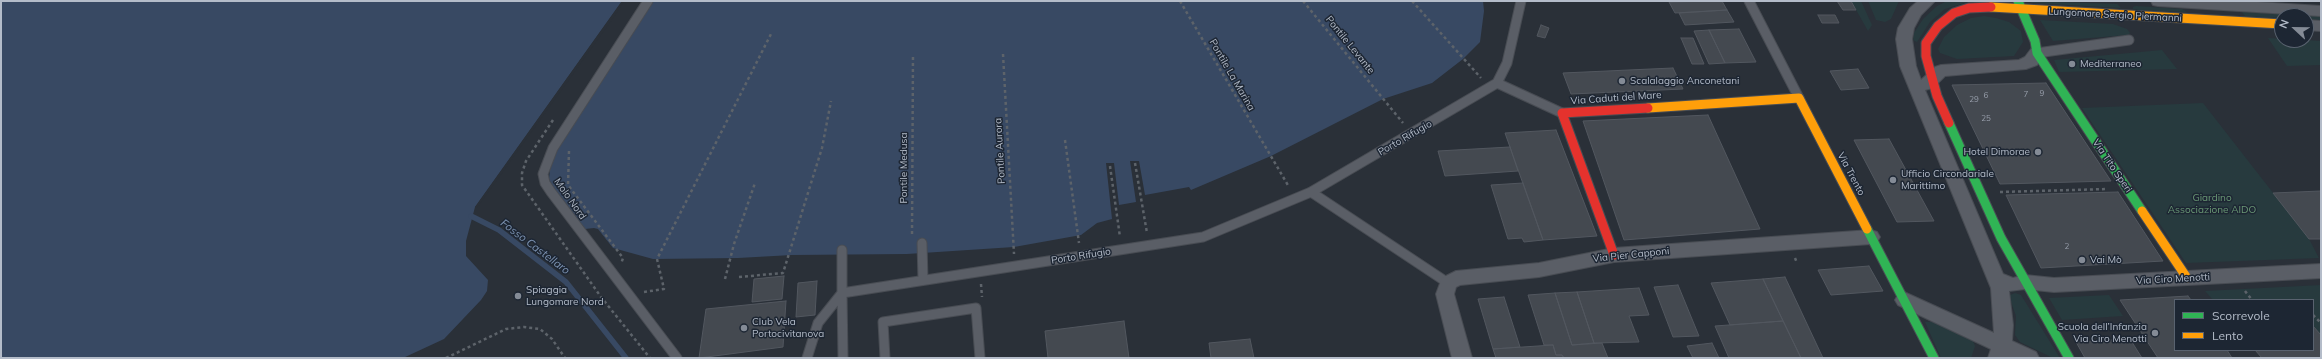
<!DOCTYPE html>
<meta charset="utf-8">
<style>
body{margin:0}
#map{position:relative;width:2322px;height:359px;overflow:hidden;background:#2a3038;font-family:Mulish,sans-serif}
canvas{display:block}
.frame{position:absolute;inset:0;border:2px solid #b4bcc9;pointer-events:none}
.legend{position:absolute;left:2174px;top:299px;width:140px;height:52px;box-sizing:border-box;background:#1d2633;border:1px solid #59626f;margin:0;padding:5px 7px;list-style:none;font-size:12px;color:#b4bcc9}
.legend li{display:flex;align-items:center;gap:8px;height:20px}
.legend b{width:20px;border:1px solid #59626f}
.north{position:absolute;left:2274px;top:8px;width:40px;height:40px;box-sizing:border-box;background:#1d2633;border:1px solid #59626f;border-radius:50%;rotate:292deg;font-size:11px;font-weight:700;line-height:16px;text-align:center;color:#b4bcc9}
.north::after{content:'';display:block;margin:auto;width:14px;height:18px;background:#848b96;clip-path:polygon(50% 0,100% 100%,50% 72%,0 100%)}
</style>
<div id="map">
<canvas width="2322" height="359"></canvas>
<div class="frame"></div>
<ul class="legend">
<li><b style="height:5px;background:#30b455"></b>Scorrevole</li>
<li><b style="height:5px;background:#ff9f0a"></b>Lento</li>
</ul>
<div class="north">N</div>
</div>
<script>
const context = document.querySelector('canvas').getContext('2d');
context.lineJoin = 'round';
function fill(path, color) {
  context.fillStyle = color;
  context.fill(path, 'evenodd');
}
function toPath(rows) {
  const path = new Path2D();
  for (const r of rows) {
    path.moveTo(r[0], r[1]);
    for (let i = 2; i < r.length; i += 2) path.lineTo(r[i], r[i + 1]);
  }
  return path;
}
function trace(path, color, width, dash) {
  context.strokeStyle = color;
  context.lineWidth = width;
  context.lineCap = dash ? 'butt' : 'round';
  context.setLineDash(dash || []);
  context.stroke(path);
}
function drawText(font, color, halo, rows, align = 'center') {
  context.font = font + ' Mulish,sans-serif';
  context.lineWidth = 3;
  context.setLineDash([]);
  context.textBaseline = 'middle';
  context.strokeStyle = halo;
  context.fillStyle = color;
  for (const [text, x, y, turn = 0] of rows) {
    context.save();
    context.translate(x, y);
    context.rotate((+turn || 0) * Math.PI / 180);
    context.textAlign = isNaN(turn) ? turn : align;
    if (halo) context.strokeText(text, 0, 0);
    context.fillText(text, 0, 0);
    context.restore();
  }
}
fill(toPath([
 [1851,1,1861,1,1872,25,1868,31],
 [1868,1,1899,1,1891,19,1885,22,1876,20],
 [1947,1,1971,1,1945,9,1930,22,1917,42,1913,40,1914,33,1923,19,1937,6],
 [2028,1,2117,4,2121,8,2032,3],
 [2136,6,2182,9,2187,12,2138,10,2133,9,2133,7],
 [2242,12,2321,16,2321,20,2306,19,2306,16,2282,16,2282,18,2245,16],
 [1984,16,1996,18,2009,22,2021,31,2023,42,2014,56,1957,59,1940,53,1938,49,1944,37,1957,25,1971,18],
 [2040,20,2113,24,2127,29,2130,33,2128,35,2053,41],
 [2268,38,2321,41,2321,65,2287,66],
 [2162,50,2177,69,2059,72,2054,60],
 [2203,103,2309,239,2319,258,2186,263,2082,108],
 [2321,285,2321,335,2313,326,2313,300,2213,300,2205,291],
 [2015,293,2021,295,2060,358,2053,358,2020,342,2015,335,2016,316,2010,299,2010,295],
 [2109,295,2123,316,2062,320,2049,298],
 [1925,322,1932,322,1973,341,1975,346,1971,358,1941,358]
]), '#273a3e');
fill(toPath([
 [1,1,622,1,475,207,466,241,466,256,488,280,487,291,481,300,444,339,403,358,1,358],
 [652,1,1483,1,1484,11,1480,42,1463,59,1432,83,1383,99,1271,156,1191,190,1189,187,1145,195,1139,161,1130,161,1136,202,1119,205,1114,163,1106,163,1112,219,1097,223,1081,235,1014,247,907,254,792,255,738,258,653,259,613,248,598,229,594,228,585,229,554,190,549,179,550,169,555,150]
]), '#384963');
fill(toPath([
 [622,1,624,1,614,17,477,208,475,207]
]), '#2a3038');
trace(toPath([
 [471,216,499,230,566,282,626,358]
]), '#384963', 5.5);
const building = toPath([
 [1722,1,1727,10,1675,13,1669,2,1722,1],
 [1837,1,1851,1,1856,10,1843,10,1837,1],
 [1727,10,1734,22,1685,25,1679,13,1727,10],
 [1818,15,1835,15,1839,23,1822,23,1818,15],
 [1541,25,1549,28,1545,38,1537,36,1541,25],
 [1739,29,1756,62,1725,63,1709,30,1739,29],
 [1709,30,1725,63,1709,64,1694,31,1709,30],
 [1681,38,1693,38,1704,64,1692,64,1681,38],
 [1673,68,1683,89,1571,94,1563,73,1673,68],
 [1858,69,1869,88,1841,90,1830,71,1858,69],
 [2046,83,2111,181,2000,184,1952,85,2046,83],
 [1708,115,1760,229,1624,240,1583,121,1708,115],
 [1556,130,1597,236,1543,240,1505,133,1556,130],
 [1889,139,1934,221,1897,222,1854,140,1889,139],
 [1510,147,1518,171,1445,176,1438,151,1510,147],
 [1523,183,1543,240,1524,242,1522,238,1508,239,1491,185,1523,183],
 [2321,191,2321,239,2309,239,2273,193,2321,191],
 [2118,192,2163,261,2041,268,2006,195,2118,192],
 [1869,266,1883,291,1831,295,1818,270,1869,266],
 [784,276,782,299,752,302,754,279,784,276],
 [1785,277,1823,358,1801,358,1763,279,1785,277],
 [1763,279,1783,321,1730,325,1711,283,1763,279],
 [817,281,815,315,796,317,798,283,817,281],
 [1678,285,1699,336,1673,337,1654,287,1678,285],
 [1639,288,1649,315,1629,316,1639,342,1594,343,1577,292,1639,288],
 [1577,292,1594,343,1572,345,1555,293,1577,292],
 [1555,293,1572,345,1602,343,1608,358,1564,358,1562,355,1556,355,1553,345,1544,345,1528,295,1555,293],
 [2188,296,2191,300,2175,300,2175,350,2227,350,2232,358,2158,358,2120,300,2188,296],
 [1504,297,1520,347,1493,349,1478,299,1504,297],
 [786,301,783,347,699,358,706,309,786,301],
 [1124,321,1129,358,1048,358,1045,331,1124,321],
 [1783,321,1801,358,1729,358,1715,326,1783,321],
 [2313,326,2321,335,2321,358,2262,358,2255,350,2313,350,2313,326],
 [1250,339,1254,358,1211,358,1209,343,1250,339],
 [2130,339,2142,358,2085,358,2076,342,2130,339],
 [1712,343,1719,358,1693,358,1687,346,1712,343],
 [1553,345,1556,355,1562,355,1564,358,1496,358,1493,349,1553,345]
]);
fill(building, '#444950');
trace(building, '#52575f', 1);
const lane = toPath([
 [648,1,553,148,543,174,545,183,551,192,677,358],
 [1749,1,1799,98],
 [2037,53,2129,40],
 [1497,83,1562,113],
 [1311,192,1448,283],
 [922,243,923,280],
 [842,250,842,293,1203,237,1311,192,1497,83,1507,63,1521,1],
 [807,358,818,323,842,293,843,358],
 [885,358,883,322,976,308,980,358]
]);
const street = toPath([
 [1918,1,1935,1,1921,15,1914,28,1912,39,1916,66,1921,80,1935,67,1941,65,2019,60,2025,57,2031,49,2037,48,2043,49,2045,53,2037,65,2026,69,1945,76,1933,88,1925,90,2003,274,2013,278,2025,275,2054,278,2321,264,2321,278,2054,292,2025,289,2009,291,2013,325,2012,341,2036,352,2039,358,1988,358,1991,349,1898,305,1895,300,1898,295,1904,292,1994,333,1991,288,1900,66,1896,39,1898,28,1910,8,1918,1],
 [2151,1,2241,1,2321,6,2321,16,2158,6,2153,5,2151,1],
 [2306,20,2321,21,2321,31,2306,30,2306,20],
 [1871,230,1877,232,1880,237,1877,242,1871,244,1614,262,1539,277,1460,285,1456,287,1454,294,1472,358,1452,358,1436,294,1442,278,1456,271,1539,263,1614,248,1871,230]
]);
const fast = toPath([
 [2018,1,2035,41,2037,53,2142,211],
 [1949,123,2001,238,2069,358],
 [1867,229,1934,358]
]);
const slow = toPath([
 [1991,7,2282,24],
 [1648,108,1799,98,1867,229],
 [2142,211,2187,278]
]);
const jam = toPath([
 [1949,123,1937,96,1926,56,1926,43,1938,26,1954,13,1969,8,1991,7],
 [1614,255,1562,113,1648,108]
]);
trace(lane, '#484c53', 11);
trace(street, '#484c53', 2);
trace(fast, '#484c53', 11);
trace(slow, '#484c53', 11);
trace(jam, '#484c53', 11);
trace(toPath([
 [1180,1,1289,187],
 [1303,1,1403,123],
 [1412,1,1481,78],
 [1003,54,1014,254],
 [553,120,526,161,522,173,522,185,601,297,650,358],
 [1065,140,1079,243],
 [569,151,568,185,623,258,621,264],
 [1135,163,1147,233],
 [1110,166,1120,237],
 [2000,192,2107,189],
 [912,234,913,54],
 [1795,258,1797,263],
 [739,277,783,273,822,148,831,101],
 [725,279,734,244,755,183],
 [981,284,982,297],
 [2245,291,2252,300],
 [644,292,664,289,657,259,771,34],
 [2313,315,2321,323],
 [446,358,506,329,524,327,540,329,552,339,565,358]
]), '#5d636a', 2.5, [3, 3]);
trace(lane, '#5a5e66', 9);
fill(street, '#5a5e66');
trace(fast, '#30b455', 9);
trace(slow, '#ff9f0a', 9);
trace(jam, '#e5322d', 9);
for (const [x, y, r, color] of [
 [2072,64,4,"#848b96"],
 [1622,81,4,"#848b96"],
 [2038,152,4,"#848b96"],
 [1893,180,4,"#848b96"],
 [2082,260,4,"#848b96"],
 [518,296,4,"#848b96"],
 [744,328,4,"#848b96"],
 [2155,333,4,"#848b96"]
]) {
  const dot = new Path2D();
  dot.arc(x, y, r, 0, 2 * Math.PI);
  context.fillStyle = color;
  context.fill(dot);
  trace(dot, '#1d2633', 1.5);
}
drawText('8px', '#989fab', null, [
 ["9",2042,94],
 ["7",2026,95],
 ["6",1986,96],
 ["29",1974,100],
 ["25",1986,119],
 ["2",2067,247]
]);
drawText('10px', '#b4bcc9', '#1d2633', [
 ["Lungomare Sergio Piermanni",2115,15,3],
 ["Pontile Levante",1350,45,51],
 ["Pontile La Marina",1232,75,60],
 ["Via Caduti del Mare",1616,98,-4],
 ["Porto Rifugio",1405,138,-30],
 ["Pontile Aurora",1000,151,-93],
 ["Via Tito Speri",2112,166,56],
 ["Pontile Medusa",904,168,-90],
 ["Via Trento",1851,174,62],
 ["Molo Nord",570,199,55],
 ["Via Pier Capponi",1631,255,-6],
 ["Porto Rifugio",1081,256,-9],
 ["Via Ciro Menotti",2173,279,-3]
]);
drawText('10px', '#b4bcc9', '#1d2633', [
 ["Mediterraneo",2080,64],
 ["Scalalaggio Anconetani",1630,81],
 ["Hotel Dimorae",2030,152,"right"],
 ["Ufficio Circondariale",1901,174],
 ["Marittimo",1901,186],
 ["Vai Mò",2090,260],
 ["Spiaggia",526,290],
 ["Lungomare Nord",526,302],
 ["Club Vela",752,322],
 ["Portocivitanova",752,334],
 ["Scuola dell’Infanzia",2147,327,"right"],
 ["Via Ciro Menotti",2147,339,"right"]
], 'left');
drawText('10px', '#6b9a76', '#1d2633', [
 ["Giardino",2212,198],
 ["Associazione AIDO",2212,210]
]);
drawText('italic 11px', '#7c92b1', '#1d2633', [
 ["Fosso Castellaro",535,247,37]
]);
</script>
